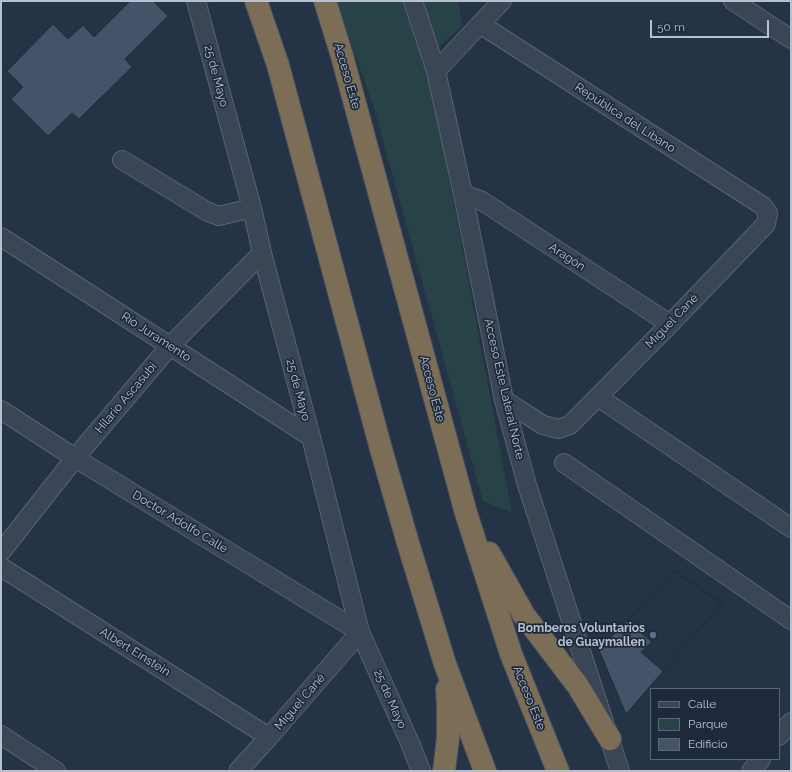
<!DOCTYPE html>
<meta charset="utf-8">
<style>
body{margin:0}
#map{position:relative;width:792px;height:772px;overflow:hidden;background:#253346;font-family:Raleway,sans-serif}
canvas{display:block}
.frame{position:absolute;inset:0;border:2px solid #b8c0ce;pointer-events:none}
.legend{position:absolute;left:650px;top:688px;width:130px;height:72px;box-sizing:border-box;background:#1e2a3b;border:1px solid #5c6676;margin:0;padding:5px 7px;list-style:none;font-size:12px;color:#b8c0ce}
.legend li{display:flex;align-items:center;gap:8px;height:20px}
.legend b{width:20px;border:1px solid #5c6676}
.scale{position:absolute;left:650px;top:20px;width:119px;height:18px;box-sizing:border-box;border:2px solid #b8c0ce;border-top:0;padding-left:5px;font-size:12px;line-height:14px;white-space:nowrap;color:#b8c0ce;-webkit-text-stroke:3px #1e2a3b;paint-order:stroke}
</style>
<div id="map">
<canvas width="792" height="772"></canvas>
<div class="frame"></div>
<ul class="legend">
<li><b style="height:5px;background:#3a4555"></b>Calle</li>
<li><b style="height:11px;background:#274347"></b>Parque</li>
<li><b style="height:11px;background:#445368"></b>Edificio</li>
</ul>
<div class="scale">50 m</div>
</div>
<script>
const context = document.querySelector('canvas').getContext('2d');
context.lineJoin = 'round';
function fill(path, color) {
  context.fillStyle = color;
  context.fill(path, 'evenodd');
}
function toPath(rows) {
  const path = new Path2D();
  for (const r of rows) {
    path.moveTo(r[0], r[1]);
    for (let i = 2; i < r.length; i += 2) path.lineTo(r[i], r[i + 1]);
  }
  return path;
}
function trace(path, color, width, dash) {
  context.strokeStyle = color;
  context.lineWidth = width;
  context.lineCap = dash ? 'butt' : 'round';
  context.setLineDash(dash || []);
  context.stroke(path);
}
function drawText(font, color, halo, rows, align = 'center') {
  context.font = font + ' Raleway,sans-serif';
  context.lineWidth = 3.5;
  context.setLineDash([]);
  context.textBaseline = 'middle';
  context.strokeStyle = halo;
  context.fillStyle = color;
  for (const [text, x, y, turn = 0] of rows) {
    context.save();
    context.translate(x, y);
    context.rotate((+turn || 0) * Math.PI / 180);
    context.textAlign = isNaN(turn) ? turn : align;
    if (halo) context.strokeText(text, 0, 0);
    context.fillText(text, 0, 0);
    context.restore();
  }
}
fill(toPath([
 [336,1,403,1,430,76,512,513,483,501,374,108],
 [420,1,458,1,462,26,436,50]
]), '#274347');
const building = toPath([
 [130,1,153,1,168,16,125,59,132,67,79,119,72,113,48,136,11,99,23,87,7,71,53,24,68,39,83,25,94,37,130,1],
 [674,571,722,603,626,714,599,650,674,571],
 [674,571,722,603,663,671,641,652,652,642,627,621,674,571]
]);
fill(building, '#445368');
trace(building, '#212c3d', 1);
const minor = toPath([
 [196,1,252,208,262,253,311,437,360,632,410,743,421,771],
 [413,1,436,71,463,194,504,400,527,485,620,771],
 [733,1,791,39],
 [480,24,763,206,768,213,766,224,670,324,570,425,558,429,543,425,504,400],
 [436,71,502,1],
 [122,160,208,212,219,216,252,208],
 [463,194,482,201,670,324],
 [1,237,311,437],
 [598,397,791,528],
 [1,410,75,458,360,632,269,737,238,771],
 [564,463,791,620],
 [1,552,75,458,170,346,262,253],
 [1,567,269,737],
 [1,735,56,771],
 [779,736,791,722],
 [751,771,761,759]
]);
const highway = toPath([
 [256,1,278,65,381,449,408,543,445,664,485,771],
 [325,1,342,56,466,513,511,654,558,771],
 [489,553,524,615,578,686,610,739],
 [444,771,448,738,448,706,447,689]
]);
trace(minor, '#596372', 20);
trace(highway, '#455060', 24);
trace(minor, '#3a4555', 18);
trace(highway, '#7c6e56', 22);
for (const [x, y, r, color] of [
 [653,635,4,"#5c6f8a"]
]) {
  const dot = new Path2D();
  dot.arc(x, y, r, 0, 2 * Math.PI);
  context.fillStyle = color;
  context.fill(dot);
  trace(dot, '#1e2a3b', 1.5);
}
drawText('12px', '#b8c0ce', '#1e2a3b', [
 ["25 de Mayo",216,76,75],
 ["Acceso Este",347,76,74],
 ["República del Líbano",625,118,33],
 ["Aragón",567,257,33],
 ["Miguel Cané",672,321,-46],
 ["Río Juramento",156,337,33],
 ["Acceso Este",432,389,75],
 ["Acceso Este Lateral Norte",504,389,77],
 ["25 de Mayo",298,390,75],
 ["Hilario Ascasubi",126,398,-50],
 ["Doctor Adolfo Calle",180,522,31],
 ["Albert Einstein",135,652,32],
 ["Acceso Este",529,698,68],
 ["25 de Mayo",390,699,66],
 ["Miguel Cané",300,702,-49]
]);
drawText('bold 12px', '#b8c0ce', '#1e2a3b', [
 ["Bomberos Voluntarios",645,628],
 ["de Guaymallen",645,642]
], 'right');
</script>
